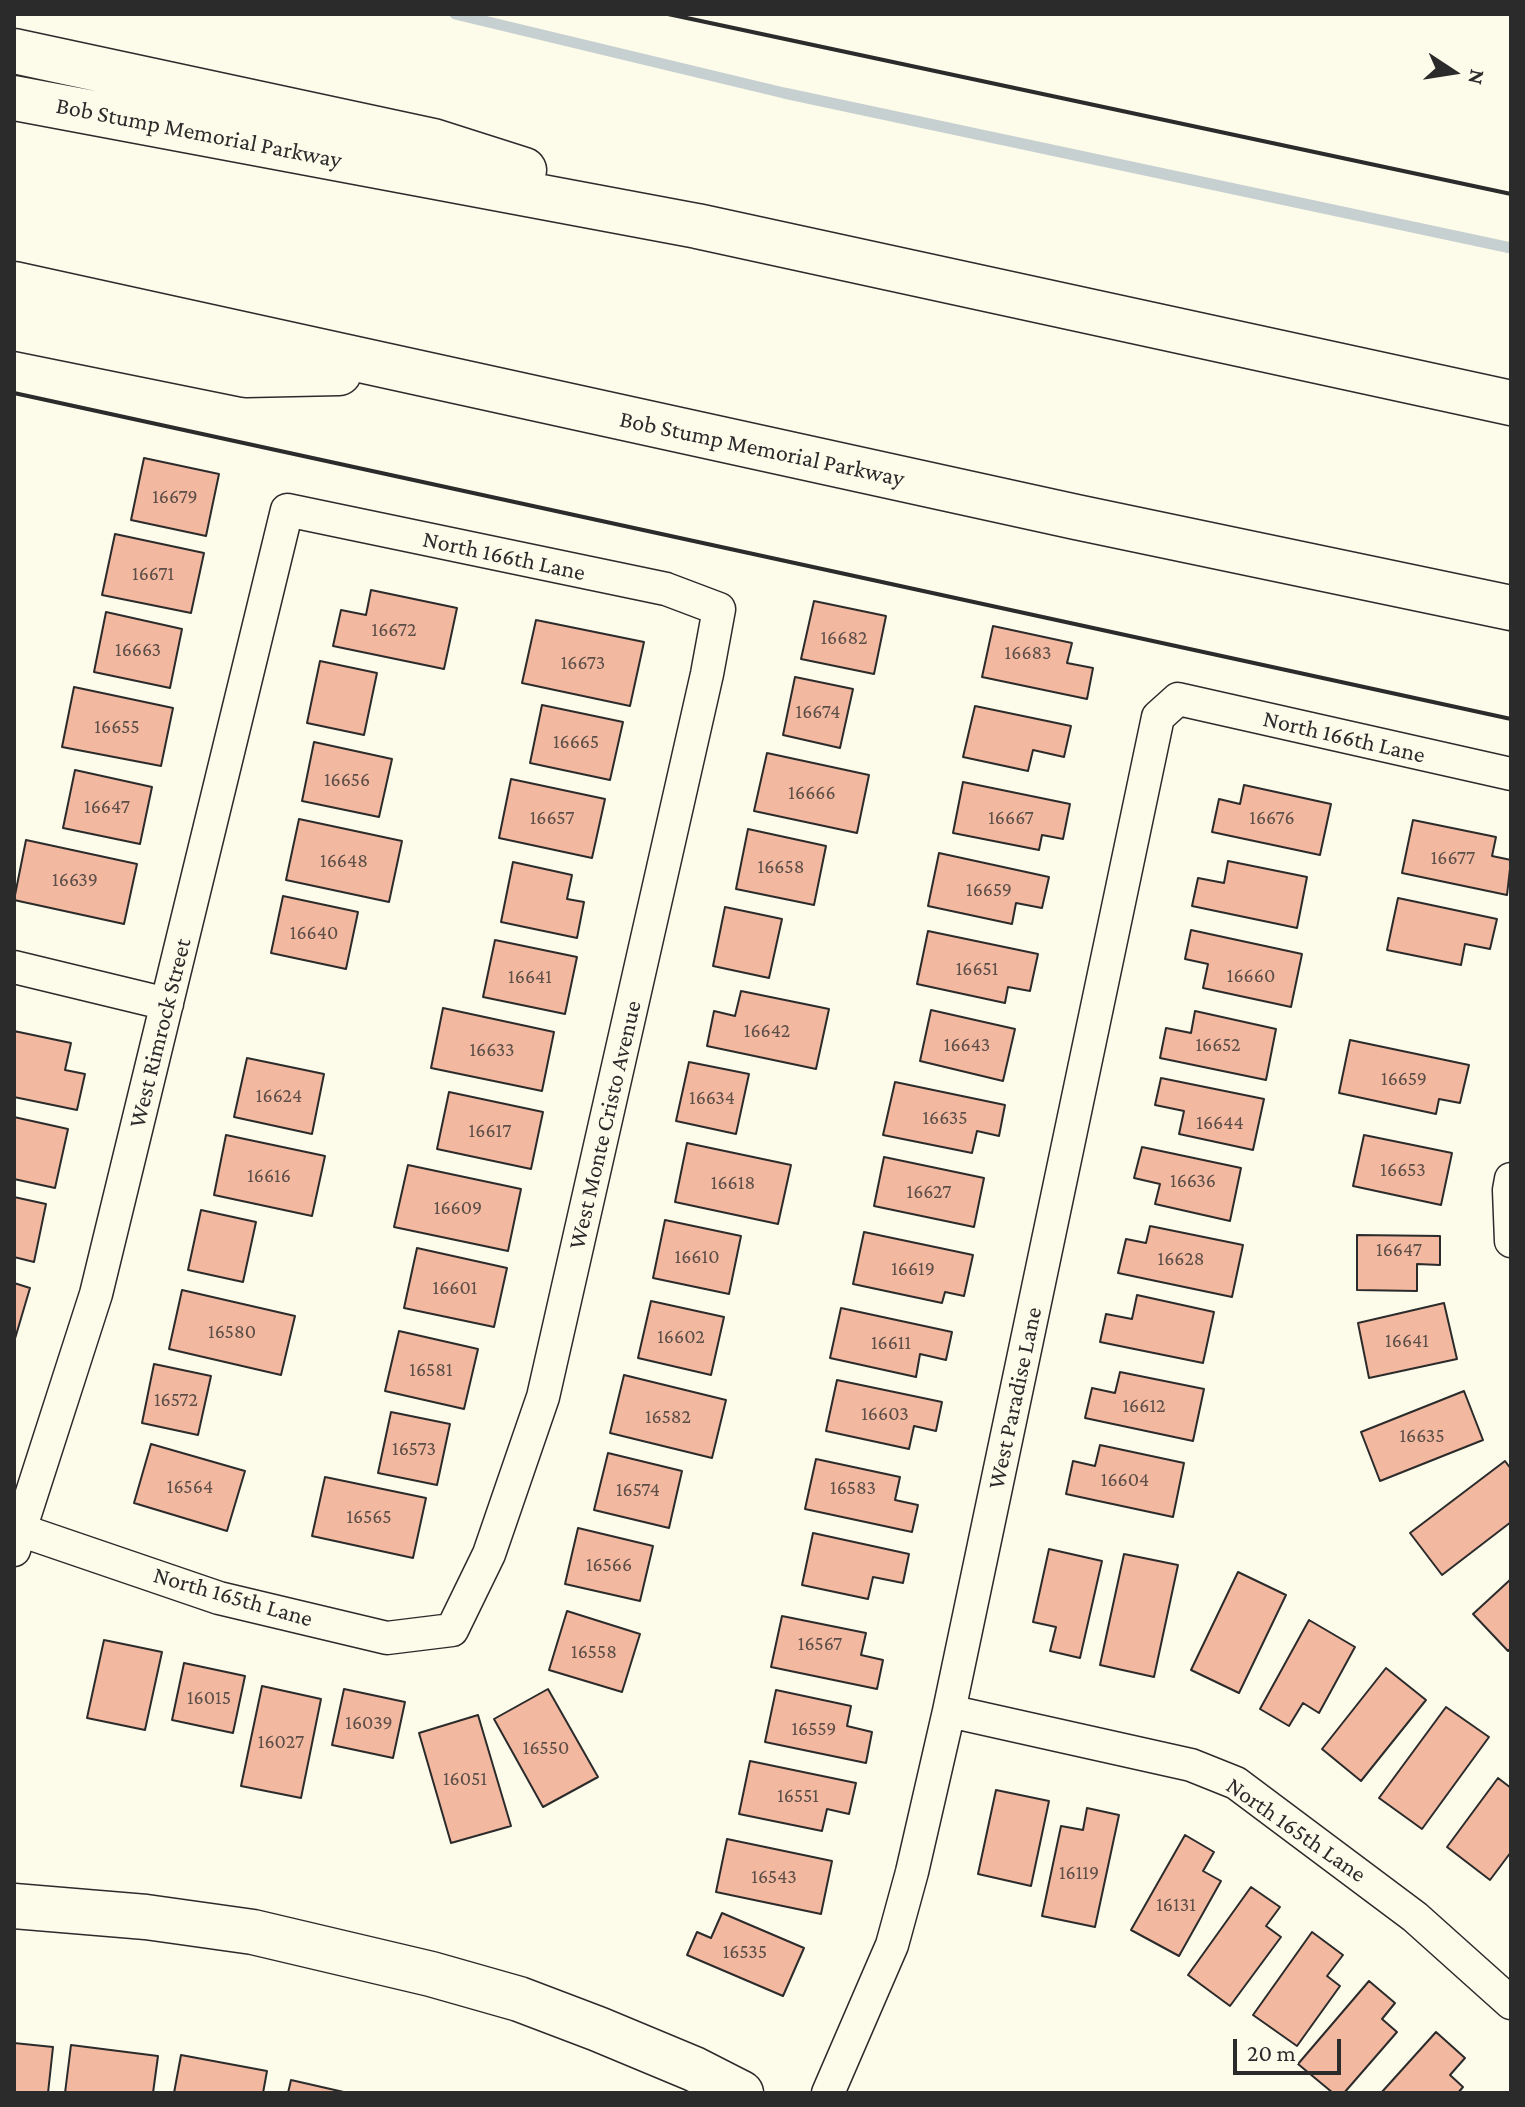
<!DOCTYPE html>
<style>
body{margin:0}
#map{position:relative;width:1525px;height:2107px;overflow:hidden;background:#fdfbea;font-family:"Crimson Pro",serif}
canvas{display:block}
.frame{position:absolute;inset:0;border:16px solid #2b2b2b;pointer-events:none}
.north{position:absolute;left:1413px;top:32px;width:80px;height:80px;-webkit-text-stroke:6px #fdfbea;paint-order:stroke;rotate:102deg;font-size:22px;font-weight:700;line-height:32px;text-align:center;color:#2b2b2b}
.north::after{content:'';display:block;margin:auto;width:28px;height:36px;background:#2b2b2b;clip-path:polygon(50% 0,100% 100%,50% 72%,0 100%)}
.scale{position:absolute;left:1233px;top:2039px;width:108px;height:36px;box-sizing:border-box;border:4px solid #2b2b2b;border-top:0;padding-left:10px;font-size:24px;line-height:28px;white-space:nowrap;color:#2b2b2b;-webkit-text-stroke:6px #fdfbea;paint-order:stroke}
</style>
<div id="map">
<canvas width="1525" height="2107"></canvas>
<div class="frame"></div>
<div class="north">N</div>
<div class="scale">20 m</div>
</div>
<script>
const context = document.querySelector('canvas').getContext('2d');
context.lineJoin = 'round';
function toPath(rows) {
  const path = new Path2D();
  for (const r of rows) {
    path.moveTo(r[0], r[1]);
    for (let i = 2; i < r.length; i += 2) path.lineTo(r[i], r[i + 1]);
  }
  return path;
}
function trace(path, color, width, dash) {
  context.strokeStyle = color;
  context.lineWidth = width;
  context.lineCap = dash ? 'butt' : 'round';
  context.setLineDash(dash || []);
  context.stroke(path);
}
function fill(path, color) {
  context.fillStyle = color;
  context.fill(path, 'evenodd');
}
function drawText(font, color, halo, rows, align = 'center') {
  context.font = font + ' "Crimson Pro",serif';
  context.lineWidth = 6;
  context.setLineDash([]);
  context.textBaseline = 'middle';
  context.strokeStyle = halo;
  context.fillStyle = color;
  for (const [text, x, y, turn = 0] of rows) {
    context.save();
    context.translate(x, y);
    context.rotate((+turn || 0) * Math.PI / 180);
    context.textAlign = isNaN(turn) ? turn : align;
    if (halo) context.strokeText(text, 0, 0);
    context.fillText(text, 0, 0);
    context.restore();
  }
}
trace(toPath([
 [455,14,784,93,1511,248]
]), '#c7d0d0', 11);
const building = toPath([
 [144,458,219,474,206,536,131,520,144,458],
 [115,534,204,553,191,613,102,595,115,534],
 [371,590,457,608,444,669,333,646,341,610,366,615,371,590],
 [814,601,886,616,874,674,801,659,814,601],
 [106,612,182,629,170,688,94,672,106,612],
 [536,620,644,642,630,706,522,683,536,620],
 [993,626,1072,643,1067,663,1093,668,1087,699,982,677,993,626],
 [320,661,377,673,364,735,307,723,320,661],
 [795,677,853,689,840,748,783,735,795,677],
 [74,687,173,708,161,766,62,747,74,687],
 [542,705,623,722,610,780,530,763,542,705],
 [975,706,1071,726,1064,757,1033,750,1028,771,963,757,975,706],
 [314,742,392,759,379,817,302,801,314,742],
 [767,753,869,775,857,833,754,811,767,753],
 [75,770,152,787,140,844,63,828,75,770],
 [511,779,605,799,592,858,499,838,511,779],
 [963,782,1070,804,1063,839,1042,835,1039,850,953,833,963,782],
 [1244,785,1331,804,1320,855,1212,832,1219,799,1240,804,1244,785],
 [299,819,402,841,389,902,286,880,299,819],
 [1413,820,1496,837,1492,856,1511,860,1507,895,1402,873,1413,820],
 [748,829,826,846,814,905,736,889,748,829],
 [26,840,137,864,124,924,14,900,26,840],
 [939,853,1049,877,1042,908,1016,903,1012,924,928,906,939,853],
 [1228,861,1307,877,1297,928,1192,906,1198,878,1224,883,1228,861],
 [513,862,572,875,567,899,584,902,577,938,501,922,513,862],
 [283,896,358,912,346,969,271,953,283,896],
 [1398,898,1497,919,1490,949,1465,944,1461,965,1387,950,1398,898],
 [725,907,782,919,769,978,713,966,725,907],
 [1191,930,1302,954,1291,1007,1203,988,1208,964,1185,959,1191,930],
 [928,931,1038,954,1030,991,1008,987,1005,1003,917,984,928,931],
 [495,940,577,957,565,1014,483,997,495,940],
 [741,991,829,1009,816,1069,707,1046,714,1011,735,1016,741,991],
 [443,1008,554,1032,542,1091,431,1068,443,1008],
 [931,1010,1015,1029,1003,1081,920,1061,931,1010],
 [1195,1011,1276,1029,1266,1080,1160,1058,1166,1028,1191,1033,1195,1011],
 [14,1031,71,1043,65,1070,85,1074,77,1110,14,1097,14,1031],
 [1350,1040,1469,1065,1460,1103,1439,1099,1436,1114,1339,1093,1350,1040],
 [247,1058,324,1074,312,1134,234,1117,247,1058],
 [689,1062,749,1074,736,1134,676,1121,689,1062],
 [1161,1078,1264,1099,1253,1150,1179,1134,1184,1111,1155,1105,1161,1078],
 [895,1082,1005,1105,999,1136,977,1131,972,1153,883,1135,895,1082],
 [449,1092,543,1112,531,1169,437,1149,449,1092],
 [14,1117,68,1129,55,1188,14,1179,14,1117],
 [226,1135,325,1156,312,1216,214,1195,226,1135],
 [1364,1135,1452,1153,1441,1205,1353,1186,1364,1135],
 [687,1143,791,1165,778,1224,675,1202,687,1143],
 [1142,1147,1241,1168,1230,1221,1155,1204,1160,1184,1134,1178,1142,1147],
 [884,1157,984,1178,974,1227,874,1206,884,1157],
 [408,1165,521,1189,508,1251,394,1227,408,1165],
 [14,1197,46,1204,34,1262,14,1257,14,1197],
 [201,1210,256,1222,243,1282,188,1270,201,1210],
 [665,1220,741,1236,729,1294,653,1278,665,1220],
 [1150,1226,1243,1245,1232,1297,1118,1273,1126,1239,1146,1243,1150,1226],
 [864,1232,973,1255,964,1296,945,1292,942,1303,853,1284,864,1232],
 [1357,1235,1440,1236,1440,1265,1417,1264,1417,1291,1357,1290,1357,1235],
 [417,1248,507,1268,494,1327,404,1308,417,1248],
 [14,1283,30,1288,14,1342,14,1283],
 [182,1290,295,1316,281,1375,169,1349,182,1290],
 [1137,1295,1214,1312,1203,1363,1100,1342,1106,1314,1132,1319,1137,1295],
 [651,1301,724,1317,711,1375,638,1358,651,1301],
 [1444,1303,1457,1359,1369,1378,1358,1323,1444,1303],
 [841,1308,952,1332,946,1360,920,1354,916,1377,830,1358,841,1308],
 [399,1331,478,1349,464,1409,385,1391,399,1331],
 [154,1364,211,1376,198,1435,142,1423,154,1364],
 [1120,1372,1204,1389,1193,1441,1085,1418,1092,1388,1115,1393,1120,1372],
 [624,1375,726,1400,712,1458,610,1433,624,1375],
 [837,1380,942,1402,936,1431,914,1426,909,1449,826,1431,837,1380],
 [1464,1391,1483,1440,1380,1481,1361,1432,1464,1391],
 [391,1412,450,1424,437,1485,378,1473,391,1412],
 [151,1444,245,1471,227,1531,134,1503,151,1444],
 [1100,1445,1184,1463,1173,1517,1066,1494,1073,1461,1095,1466,1100,1445],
 [608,1453,682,1471,669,1528,594,1510,608,1453],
 [816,1459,900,1477,895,1500,918,1505,912,1532,805,1509,816,1459],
 [1505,1461,1511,1469,1511,1522,1442,1575,1410,1533,1505,1461],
 [325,1477,426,1498,413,1558,312,1536,325,1477],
 [578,1528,653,1546,640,1601,565,1584,578,1528],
 [813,1533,909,1554,903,1583,873,1577,868,1599,802,1585,813,1533],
 [1049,1549,1102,1561,1080,1658,1050,1651,1056,1627,1033,1622,1049,1549],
 [1124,1554,1178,1565,1154,1677,1100,1665,1124,1554],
 [1238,1572,1286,1595,1239,1693,1191,1670,1238,1572],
 [1511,1579,1511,1648,1508,1651,1473,1614,1511,1579],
 [567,1611,640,1634,622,1692,549,1670,567,1611],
 [782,1616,866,1633,861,1655,883,1660,877,1689,771,1667,782,1616],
 [1309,1620,1355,1647,1319,1713,1303,1703,1289,1726,1260,1709,1309,1620],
 [104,1640,162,1652,145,1730,87,1718,104,1640],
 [184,1663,245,1676,233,1733,172,1720,184,1663],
 [1386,1668,1426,1700,1361,1781,1322,1749,1386,1668],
 [262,1686,321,1699,301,1798,241,1786,262,1686],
 [344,1689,405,1702,393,1758,332,1745,344,1689],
 [548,1689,598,1777,543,1807,494,1719,548,1689],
 [776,1690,851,1706,847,1726,872,1732,866,1763,765,1742,776,1690],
 [1446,1707,1489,1737,1422,1829,1379,1798,1446,1707],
 [478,1715,511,1826,451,1843,419,1733,478,1715],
 [750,1761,856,1783,849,1814,827,1809,822,1831,739,1814,750,1761],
 [1498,1778,1511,1788,1511,1852,1490,1880,1447,1847,1498,1778],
 [996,1790,1049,1801,1031,1886,978,1874,996,1790],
 [1087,1808,1119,1815,1095,1927,1042,1916,1061,1826,1083,1830,1087,1808],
 [1185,1835,1214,1852,1203,1871,1221,1881,1179,1956,1131,1930,1185,1835],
 [727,1839,832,1861,821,1914,716,1892,727,1839],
 [1251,1887,1280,1907,1266,1926,1281,1937,1230,2006,1188,1975,1251,1887],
 [722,1913,804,1948,783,1996,687,1955,697,1932,711,1938,722,1913],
 [1312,1932,1343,1955,1327,1976,1340,1986,1297,2046,1253,2015,1312,1932],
 [1369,1981,1395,2003,1382,2019,1397,2032,1344,2093,1333,2093,1298,2064,1369,1981],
 [1436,2032,1465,2058,1450,2075,1463,2087,1458,2093,1381,2093,1436,2032],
 [14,2043,53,2047,48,2093,14,2093,14,2043],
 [71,2045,158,2056,153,2093,65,2093,71,2045],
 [181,2055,267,2071,263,2093,174,2093,181,2055],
 [291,2080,348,2093,288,2093,291,2080]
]);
fill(building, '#f2b8a0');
trace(building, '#2b2b2b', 2);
const minor = toPath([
 [14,967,167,1004],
 [1511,1179,1509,1190,1511,1241],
 [14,1550,20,1530,96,1294,287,510,666,589,719,609,707,674,543,1397,489,1554,452,1630,387,1638,219,1598,20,1530],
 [949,1711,1191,1765,1236,1783,1415,1917,1511,2003],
 [828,2093,892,1945,912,1872,949,1711,1158,717,1178,699,1511,774]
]);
const secondary = toPath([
 [14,1906,146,1917,253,1932,431,1974,519,1999,598,2029,694,2069,741,2093]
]);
const motorway = toPath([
 [14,51,433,141,524,170],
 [14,98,697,226,1511,403],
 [14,284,1076,517,1511,608],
 [14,328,246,375,339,373]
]);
trace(minor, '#2b2b2b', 35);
trace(secondary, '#2b2b2b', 47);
trace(motorway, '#2b2b2b', 47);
trace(minor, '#fdfbea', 32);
trace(secondary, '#fdfbea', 44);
trace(motorway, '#fdfbea', 44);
trace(toPath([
 [668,14,1511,194],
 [14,393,1511,719]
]), '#2b2b2b', 4);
drawText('20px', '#5d4e48', null, [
 ["16679",175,497],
 ["16671",153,574],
 ["16672",394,630],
 ["16682",844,638],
 ["16663",138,650],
 ["16683",1028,653],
 ["16673",583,663],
 ["16674",818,712],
 ["16655",117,727],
 ["16665",576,742],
 ["16656",347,780],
 ["16666",812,793],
 ["16647",107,807],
 ["16657",552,818],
 ["16667",1011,818],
 ["16676",1272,818],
 ["16677",1453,858],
 ["16648",344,861],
 ["16658",781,867],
 ["16639",75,880],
 ["16659",989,890],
 ["16640",314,933],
 ["16651",977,969],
 ["16660",1251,976],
 ["16641",530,977],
 ["16642",767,1031],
 ["16643",967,1045],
 ["16652",1218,1045],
 ["16633",492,1050],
 ["16659",1404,1079],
 ["16624",279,1096],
 ["16634",712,1098],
 ["16635",945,1118],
 ["16644",1220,1123],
 ["16617",490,1131],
 ["16653",1403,1170],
 ["16616",269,1176],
 ["16636",1193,1181],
 ["16618",733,1183],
 ["16627",929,1192],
 ["16609",458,1208],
 ["16647",1399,1250],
 ["16610",697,1257],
 ["16628",1181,1259],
 ["16619",913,1269],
 ["16601",455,1288],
 ["16580",232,1332],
 ["16602",681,1337],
 ["16641",1407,1341],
 ["16611",891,1343],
 ["16581",431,1370],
 ["16572",176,1400],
 ["16612",1144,1406],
 ["16603",885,1414],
 ["16582",668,1417],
 ["16635",1422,1436],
 ["16573",414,1449],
 ["16604",1125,1480],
 ["16564",190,1487],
 ["16583",853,1488],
 ["16574",638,1490],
 ["16565",369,1517],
 ["16566",609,1565],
 ["16567",820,1644],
 ["16558",594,1652],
 ["16015",209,1698],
 ["16039",369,1723],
 ["16559",814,1729],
 ["16027",281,1742],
 ["16550",546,1748],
 ["16051",465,1779],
 ["16551",798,1796],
 ["16119",1079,1873],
 ["16543",774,1877],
 ["16131",1176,1905],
 ["16535",745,1952]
]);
drawText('24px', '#2b2b2b', '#fdfbea', [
 ["Bob Stump Memorial Parkway",199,133,11],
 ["Bob Stump Memorial Parkway",762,449,12],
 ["North 166th Lane",504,556,12],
 ["North 166th Lane",1344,737,13],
 ["West Rimrock Street",160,1033,-76],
 ["West Monte Cristo Avenue",605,1125,-77],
 ["West Paradise Lane",1015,1398,-78],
 ["North 165th Lane",233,1597,16],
 ["North 165th Lane",1296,1830,35]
]);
</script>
